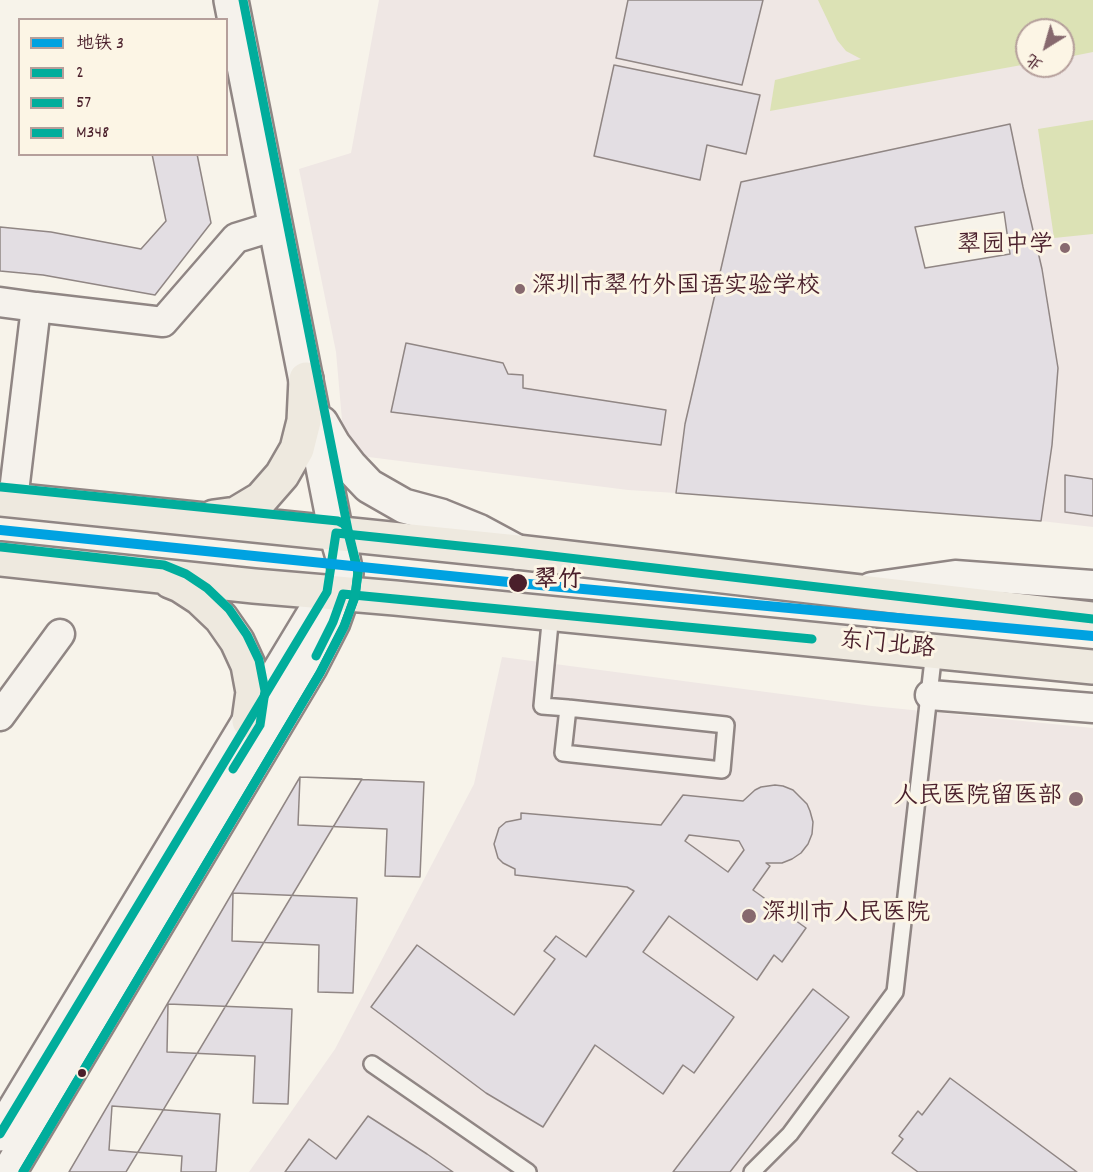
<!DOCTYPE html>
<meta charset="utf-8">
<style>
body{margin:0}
#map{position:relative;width:1093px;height:1172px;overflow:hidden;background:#f7f3ea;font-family:Dekko,"LXGW WenKai TC",sans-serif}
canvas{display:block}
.legend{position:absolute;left:18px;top:18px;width:210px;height:138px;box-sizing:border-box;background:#fcf5e5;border:2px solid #b59f9b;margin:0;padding:8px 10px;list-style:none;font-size:18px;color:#4a1f2b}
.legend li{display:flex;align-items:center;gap:12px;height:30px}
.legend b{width:30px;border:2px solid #b59f9b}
.north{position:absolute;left:1015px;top:18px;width:60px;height:60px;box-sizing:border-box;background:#fcf5e5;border:2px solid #b59f9b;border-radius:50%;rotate:217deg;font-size:16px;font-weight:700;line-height:24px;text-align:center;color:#4a1f2b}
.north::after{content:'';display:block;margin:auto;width:21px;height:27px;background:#87696e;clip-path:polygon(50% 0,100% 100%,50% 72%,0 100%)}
</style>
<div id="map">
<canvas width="1093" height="1172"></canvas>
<ul class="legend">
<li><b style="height:8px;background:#00a2e1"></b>地铁 3</li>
<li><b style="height:8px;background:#01ad9c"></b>2</li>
<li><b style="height:8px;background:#01ad9c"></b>57</li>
<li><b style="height:8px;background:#01ad9c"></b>M348</li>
</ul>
<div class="north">北</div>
</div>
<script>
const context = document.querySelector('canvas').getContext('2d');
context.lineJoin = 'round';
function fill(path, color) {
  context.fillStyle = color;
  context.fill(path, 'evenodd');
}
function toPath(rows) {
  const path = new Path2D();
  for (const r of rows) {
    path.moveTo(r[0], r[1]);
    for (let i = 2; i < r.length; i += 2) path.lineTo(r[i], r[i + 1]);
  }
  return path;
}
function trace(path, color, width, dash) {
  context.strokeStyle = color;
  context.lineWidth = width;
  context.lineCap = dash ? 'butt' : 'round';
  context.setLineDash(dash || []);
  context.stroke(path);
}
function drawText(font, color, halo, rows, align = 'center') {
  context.font = font + ' Dekko,"LXGW WenKai TC",sans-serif';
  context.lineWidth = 6;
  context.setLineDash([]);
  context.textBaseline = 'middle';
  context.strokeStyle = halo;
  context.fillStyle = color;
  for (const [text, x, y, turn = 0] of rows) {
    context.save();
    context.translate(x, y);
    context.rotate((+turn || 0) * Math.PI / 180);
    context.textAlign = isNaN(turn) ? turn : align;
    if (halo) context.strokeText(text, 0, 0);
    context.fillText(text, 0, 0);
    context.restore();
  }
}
fill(toPath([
 [379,0,1093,0,1093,527,1041,521,1052,445,1058,368,1042,269,1023,187,1010,124,741,182,685,424,676,493,628,490,345,454,336,352,299,169,351,153],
 [1027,30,1063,30,1063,66,1027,66],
 [502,657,872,706,1093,728,1093,1172,249,1172,335,1049,474,784]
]), '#efe7e4');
fill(toPath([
 [818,0,1093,0,1093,52,1063,58,1063,30,1027,30,1027,64,770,111,775,80,861,59,846,51,837,40],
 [1093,120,1093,234,1054,238,1038,129]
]), '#dce2b5');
const building = toPath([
 [628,0,763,0,742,85,616,58,628,0],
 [614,65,760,95,746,154,707,145,700,180,594,156,614,65],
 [1010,124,1023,187,1042,269,1058,368,1052,445,1041,521,676,493,685,424,741,182,1010,124],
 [152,154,197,154,211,223,155,295,43,275,0,271,0,227,51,232,141,249,166,221,152,154],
 [1004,212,1010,254,925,268,915,227,1004,212],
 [406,343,503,363,508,374,523,375,523,388,666,410,661,445,391,412,406,343],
 [1065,475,1093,479,1093,516,1065,512,1065,475],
 [300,777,362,779,126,1172,69,1172,300,777],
 [300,777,424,782,420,877,385,876,387,829,298,825,300,777],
 [775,785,783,786,793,790,807,804,810,811,813,822,812,834,808,844,801,853,792,859,782,863,766,863,770,866,753,890,806,928,782,962,774,955,757,980,669,916,643,952,734,1017,694,1073,683,1065,663,1094,595,1045,543,1127,486,1093,371,1007,417,945,514,1015,555,959,544,951,556,936,586,957,634,891,627,887,515,875,515,869,503,863,498,858,494,844,499,828,506,822,521,819,521,813,661,825,683,795,743,801,755,790,761,787,775,785],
 [689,835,739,841,744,850,728,872,685,841,689,835],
 [233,893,357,898,353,993,318,992,319,945,232,941,233,893],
 [813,989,849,1017,730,1172,673,1172,813,989],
 [168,1004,292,1009,288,1104,253,1103,255,1056,167,1052,168,1004],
 [950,1078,1077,1172,918,1172,892,1153,903,1139,899,1136,918,1111,922,1115,950,1078],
 [112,1106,220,1114,216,1172,181,1172,182,1156,109,1150,112,1106],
 [368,1116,427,1154,453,1172,285,1172,309,1139,336,1159,368,1116]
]);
fill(building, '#e3dee3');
trace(building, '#908684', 1.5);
const lane = toPath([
 [551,613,542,706,568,708,726,725,722,770,563,753,568,708],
 [372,1064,528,1172],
 [752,1172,790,1134,895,992,934,651]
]);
const street = toPath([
 [0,302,36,307,13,500],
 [36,307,163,322,236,238,275,226],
 [871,587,955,575,1093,585],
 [930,695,1093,708],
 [0,716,60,634]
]);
const secondary = toPath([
 [321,423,333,444,350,466,369,486,404,506,441,516,478,531,517,552],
 [0,1134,326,594],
 [9,1172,310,667,333,622,343,594,346,573,342,554,336,533,231,0]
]);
const primary = toPath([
 [0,499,517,552,1093,619],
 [214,517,236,514,261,499,282,475,297,449,304,421,306,379],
 [0,559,254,586,395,598,1093,667],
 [170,581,180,585,200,598,221,618,237,641,248,665,253,692,249,721]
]);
trace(lane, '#908684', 20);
trace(street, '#908684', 33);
trace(secondary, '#908684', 38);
trace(primary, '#908684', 38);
trace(lane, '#f5f2ec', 15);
trace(street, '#f5f2ec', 28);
trace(secondary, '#f5f2ec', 33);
trace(primary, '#eee9df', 33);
trace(toPath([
 [316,656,333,622,343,594,812,639],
 [0,1134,327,592,336,533,517,552,1093,619]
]), '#01ad9c', 9);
trace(toPath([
 [23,1172,320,673,344,627,355,596,358,571,348,530,243,0]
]), '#01ad9c', 9);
trace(toPath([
 [1,487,338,521,344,524,347,529,358,573,355,597,344,626,320,673,23,1172],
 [1,547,164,565,186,574,207,588,229,609,247,635,259,660,265,691,260,725,233,769]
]), '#01ad9c', 9);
trace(toPath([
 [0,530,518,583,1093,636]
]), '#00a2e1', 10);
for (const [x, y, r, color] of [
 [1065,248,6,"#87696e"],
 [520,289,6,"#87696e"],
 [518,583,10,"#4a1f2b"],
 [1076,799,8,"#87696e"],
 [749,916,8,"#87696e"],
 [82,1073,5,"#4a1f2b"]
]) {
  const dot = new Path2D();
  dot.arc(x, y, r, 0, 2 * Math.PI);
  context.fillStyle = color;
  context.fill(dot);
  trace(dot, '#fcf5e5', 2);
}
drawText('24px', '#4a1f2b', '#fcf5e5', [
 ["翠园中学",1053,248],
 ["深圳市翠竹外国语实验学校",532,289,"left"],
 ["人民医院留医部",1062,799],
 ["深圳市人民医院",762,916,"left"]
], 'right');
drawText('bold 24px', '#4a1f2b', '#fcf5e5', [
 ["翠竹",534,583]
], 'left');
drawText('24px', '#4a1f2b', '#fcf5e5', [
 ["东门北路",887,647,6]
]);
</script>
